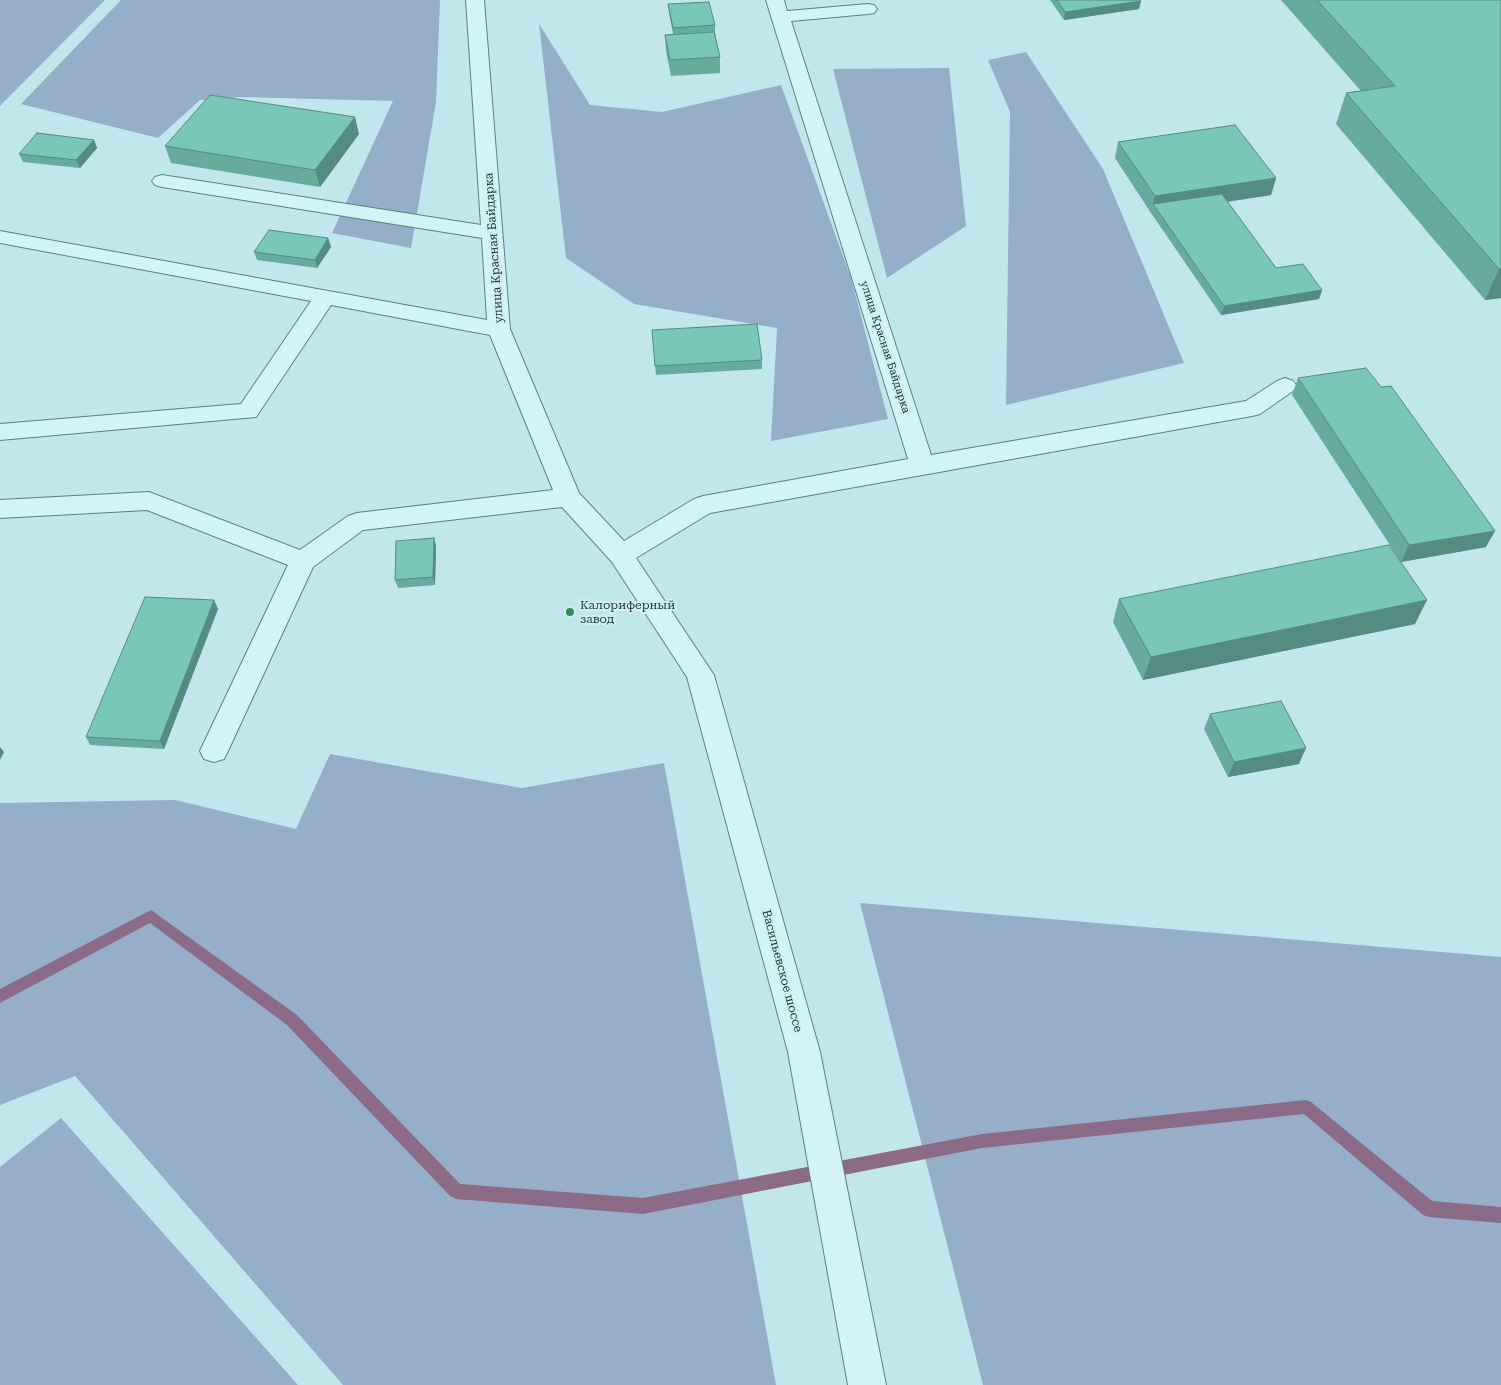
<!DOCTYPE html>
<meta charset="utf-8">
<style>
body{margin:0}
canvas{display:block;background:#c1e6eb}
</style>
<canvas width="1501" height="1385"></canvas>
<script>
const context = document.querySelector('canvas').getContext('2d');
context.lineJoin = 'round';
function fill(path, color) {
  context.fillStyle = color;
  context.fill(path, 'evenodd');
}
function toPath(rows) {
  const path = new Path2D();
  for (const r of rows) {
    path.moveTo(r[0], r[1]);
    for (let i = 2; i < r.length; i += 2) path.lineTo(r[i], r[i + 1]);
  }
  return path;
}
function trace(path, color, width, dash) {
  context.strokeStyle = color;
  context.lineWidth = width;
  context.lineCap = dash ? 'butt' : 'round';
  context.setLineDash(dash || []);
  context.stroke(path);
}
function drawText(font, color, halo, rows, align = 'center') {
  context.font = font + ' "Roboto Serif",serif';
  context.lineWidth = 4;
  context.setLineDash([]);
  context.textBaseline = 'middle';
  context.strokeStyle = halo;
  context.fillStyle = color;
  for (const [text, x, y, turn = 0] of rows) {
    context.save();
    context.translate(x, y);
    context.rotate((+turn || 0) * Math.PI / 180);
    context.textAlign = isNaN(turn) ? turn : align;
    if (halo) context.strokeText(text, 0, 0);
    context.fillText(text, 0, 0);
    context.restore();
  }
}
fill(toPath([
 [0,0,105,0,0,106],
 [121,0,440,0,436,102,411,248,332,233,393,101,242,97,200,100,158,138,21,104],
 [539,24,590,105,662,112,781,85,851,278,888,419,771,441,777,328,634,304,566,258],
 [1026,52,1103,169,1184,363,1006,405,1010,112,988,60],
 [949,68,966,226,887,278,833,69],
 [330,754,522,788,664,763,776,1385,343,1385,75,1076,0,1105,0,803,175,800,296,829],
 [860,903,1501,957,1501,1385,983,1385],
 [61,1118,298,1385,0,1385,0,1167]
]), '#96aec8');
fill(toPath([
 [151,910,297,1015,460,1184,643,1198,982,1134,1306,1100,1311,1102,1432,1201,1501,1207,1501,1223,1429,1217,1423,1215,1304,1114,982,1148,643,1214,456,1199,450,1196,287,1025,150,923,0,1003,0,989,151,910]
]), '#8b6b86');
const minor = toPath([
 [466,0,484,0,510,329,579,493,624,541,694,499,703,496,908,459,766,0,784,0,787,11,868,4,874,5,877,9,874,13,868,14,791,21,931,455,1246,401,1277,381,1285,378,1293,381,1297,386,1293,391,1260,414,1252,416,710,513,636,558,714,675,820,1052,886,1385,848,1385,788,1052,687,677,612,562,562,507,363,530,313,567,228,751,224,759,214,762,204,759,200,751,288,565,147,510,0,518,0,500,149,492,300,550,348,516,357,513,553,490,490,335,331,305,256,417,0,440,0,424,241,404,311,301,0,243,0,231,487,320,482,238,162,187,155,185,152,181,155,177,162,175,481,225,466,0]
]);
trace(minor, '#598381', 2);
fill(minor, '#d3f3f7');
fill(toPath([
 [1050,0,1140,0,1139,9,1064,20],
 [1281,0,1501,0,1501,298,1485,300,1336,124,1346,93,1361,91],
 [668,4,715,25,715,33,720,57,720,73,671,76,666,51,665,35,673,34,669,13],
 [359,134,320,187,171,163,165,146],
 [94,140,97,148,80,168,23,162,19,154],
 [1118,142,1276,178,1271,195,1227,202,1276,268,1322,290,1319,299,1221,315,1151,213,1115,158],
 [328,238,331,247,317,268,257,260,254,252],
 [652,330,762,360,762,369,656,375],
 [1298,378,1486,547,1401,562,1292,395],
 [434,538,436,546,435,585,398,588,395,580],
 [1119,599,1415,624,1143,680,1113,622],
 [218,609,164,749,90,745,86,737],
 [1210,714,1299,764,1228,777,1204,729]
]), '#67ab9f');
fill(toPath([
 [1141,1,1139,9,1064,20,1065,12],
 [355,117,359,134,320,187,315,170],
 [94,140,97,148,80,168,76,160],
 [1276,178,1271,195,1158,212,1153,204,1151,213,1155,196],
 [328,238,331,247,317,268,315,260],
 [1499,269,1501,269,1501,298,1485,300],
 [1322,290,1319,299,1221,315,1224,306],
 [1495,531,1486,547,1401,562,1409,545],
 [434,538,436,546,435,585,433,577],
 [214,600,218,609,164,749,160,741],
 [1427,600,1415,624,1143,680,1151,657],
 [0,747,4,752,0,760],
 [1306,748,1299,764,1228,777,1234,762]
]), '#548b82');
const building = toPath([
 [1057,0,1140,0,1141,1,1065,12,1057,0],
 [1317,0,1501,0,1501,269,1499,269,1346,93,1395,86,1317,0],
 [709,2,715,25,673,28,668,4,709,2],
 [714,32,720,57,670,60,665,35,714,32],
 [210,95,355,117,315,170,165,146,210,95],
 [1235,125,1276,178,1155,196,1118,142,1235,125],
 [37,133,94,140,76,160,19,154,37,133],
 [1222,194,1276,268,1303,264,1322,290,1224,306,1153,204,1222,194],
 [269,230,328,238,315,260,254,252,269,230],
 [757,324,762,360,655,366,652,330,757,324],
 [1366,368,1381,387,1391,386,1495,531,1409,545,1298,378,1366,368],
 [434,538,433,577,395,580,396,541,434,538],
 [1389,545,1427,600,1151,657,1119,599,1389,545],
 [145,597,214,600,160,741,86,737,145,597],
 [1281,701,1306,748,1234,762,1210,714,1281,701]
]);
fill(building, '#78c7b9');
trace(building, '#548b82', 1);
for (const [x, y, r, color] of [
 [570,612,5,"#2d8f54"]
]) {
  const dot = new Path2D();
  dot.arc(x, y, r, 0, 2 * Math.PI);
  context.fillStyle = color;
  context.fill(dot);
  trace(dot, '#d0eff3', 2);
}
drawText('11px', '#1d3431', '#d0eff3', [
 ["улица Красная Байдарка",885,347,72]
]);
drawText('12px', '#1d3431', '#d0eff3', [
 ["улица Красная Байдарка",494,248,-94],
 ["Васильевское шоссе",782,971,75]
]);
drawText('12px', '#1d3431', '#d0eff3', [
 ["Калориферный",580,605],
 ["завод",580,619]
], 'left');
</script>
